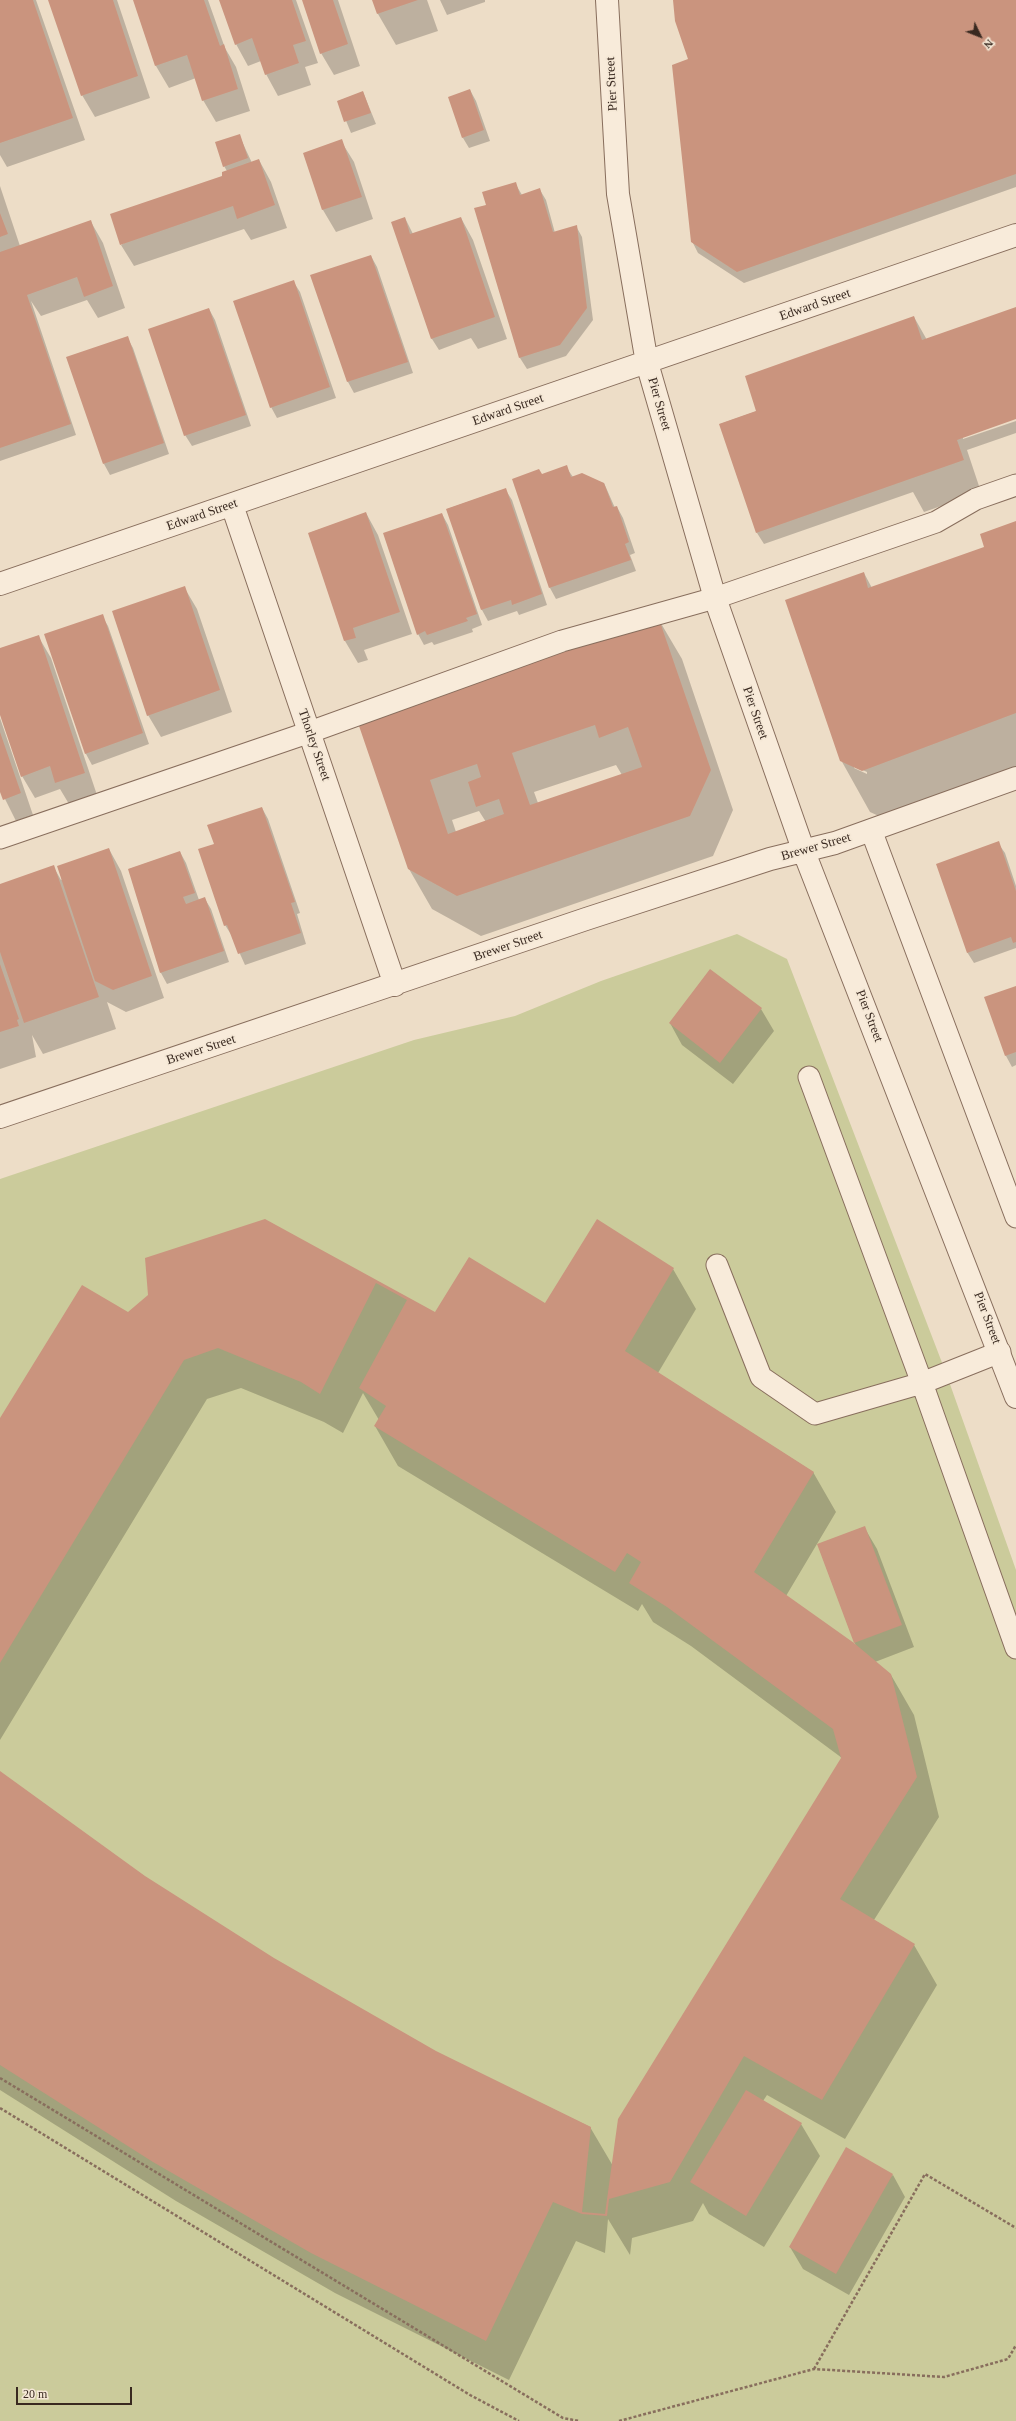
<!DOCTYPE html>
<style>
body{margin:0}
#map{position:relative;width:1016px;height:2421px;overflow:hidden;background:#edddc7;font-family:Georgia,serif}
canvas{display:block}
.north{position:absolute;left:960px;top:16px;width:40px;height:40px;-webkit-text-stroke:3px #f5e8d6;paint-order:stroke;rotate:133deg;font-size:11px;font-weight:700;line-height:16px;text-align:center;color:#392920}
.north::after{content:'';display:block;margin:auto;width:14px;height:18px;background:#392920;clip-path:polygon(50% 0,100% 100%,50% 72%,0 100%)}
.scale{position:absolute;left:16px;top:2387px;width:116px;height:18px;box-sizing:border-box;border:2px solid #392920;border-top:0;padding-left:5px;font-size:12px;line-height:14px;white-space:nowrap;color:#392920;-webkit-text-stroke:3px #f5e8d6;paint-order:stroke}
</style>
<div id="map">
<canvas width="1016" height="2421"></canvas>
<div class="north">N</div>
<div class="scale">20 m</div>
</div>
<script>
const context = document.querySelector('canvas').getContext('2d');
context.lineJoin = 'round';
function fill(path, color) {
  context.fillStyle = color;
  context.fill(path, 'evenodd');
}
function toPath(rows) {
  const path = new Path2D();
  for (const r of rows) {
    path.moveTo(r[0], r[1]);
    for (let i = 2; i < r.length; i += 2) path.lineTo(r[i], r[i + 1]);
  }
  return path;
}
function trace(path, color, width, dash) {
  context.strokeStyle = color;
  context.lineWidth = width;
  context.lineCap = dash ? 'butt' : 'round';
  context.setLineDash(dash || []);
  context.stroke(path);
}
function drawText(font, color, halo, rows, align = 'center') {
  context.font = font + ' Georgia,serif';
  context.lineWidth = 3.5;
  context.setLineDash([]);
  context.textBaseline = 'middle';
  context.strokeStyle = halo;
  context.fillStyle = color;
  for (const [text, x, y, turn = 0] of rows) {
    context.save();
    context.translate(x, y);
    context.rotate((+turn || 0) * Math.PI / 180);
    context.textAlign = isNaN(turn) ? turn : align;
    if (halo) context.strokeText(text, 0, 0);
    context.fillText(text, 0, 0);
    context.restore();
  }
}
fill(toPath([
 [737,934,787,959,946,1373,1016,1570,1016,2421,0,2421,0,1179,414,1040,515,1016,601,981]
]), '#cbcb9b');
fill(toPath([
 [0,0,36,0,85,140,7,167,0,155],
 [49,0,117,0,150,98,95,117,82,95],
 [134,0,208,0,225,48,236,67,250,111,216,122,203,100,196,78,169,88,156,66],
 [220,0,296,0,318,63,305,67,311,85,278,96,266,74,261,61,248,66,236,44],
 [303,0,338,0,360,66,334,75,321,53],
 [373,0,427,0,438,31,396,45,378,14],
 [440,0,485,0,485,2,447,15],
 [674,0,1016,0,1016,187,744,283,698,253,692,241,689,60],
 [470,90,476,101,490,141,469,148,463,138],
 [363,92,376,124,351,133,338,101],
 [239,135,252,163,259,160,271,182,287,228,251,240,244,229,134,266,121,245,224,177,227,171,224,166],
 [341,141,354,162,373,219,336,232,323,210,304,154],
 [515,183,522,195,540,190,546,200,555,233,576,226,582,237,593,320,566,356,527,369,520,358,475,209,488,205],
 [0,186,20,246,91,222,103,243,125,308,98,318,87,300,41,316,31,301,76,435,0,461],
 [405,218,413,234,461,218,473,240,507,339,478,349,471,338,439,350,432,339,392,223],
 [371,256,377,267,413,373,354,393,348,382,312,276],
 [293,281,300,292,336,398,277,418,271,407],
 [1016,308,1016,418,963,437,963,439,1016,421,1016,433,967,450,981,492,924,512,913,492,764,544,757,533,720,424,757,411,914,317,927,340],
 [209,309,215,320,251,426,192,446,185,435],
 [127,337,133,348,169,454,110,475,104,464],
 [566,467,573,477,604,483,615,508,617,507,623,518,635,553,630,555,636,571,556,599,550,588,513,480,542,475],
 [505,489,512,500,547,605,519,615,517,611,488,621,482,610,447,509],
 [366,513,378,535,412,634,364,650,368,660,358,663,345,641,309,533],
 [442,514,448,525,482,625,472,629,473,632,434,645,432,642,424,645,418,634],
 [1016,522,1016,775,892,822,870,812,841,760,864,573,872,588,984,548],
 [854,766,867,772,867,774,854,768],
 [184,587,197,609,232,712,161,737,148,715],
 [102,616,108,626,149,744,92,765,86,754,46,635],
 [659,620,682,659,733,810,713,856,481,936,432,909,409,869,360,723],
 [616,765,622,775,538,803,534,792],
 [479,811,486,822,456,832,452,820],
 [38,636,51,658,97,795,69,804,60,789,35,798,22,776,0,711,0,649],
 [0,718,33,815,16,821,0,789],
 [262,808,268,819,300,913,297,914,306,944,245,965,232,936,225,925,215,845],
 [998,843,1005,853,1016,886,1016,948,974,963,967,952],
 [109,849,121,871,164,998,126,1012,107,1002,116,1029,43,1054,32,1035,36,1057,0,1069,0,885,53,866,61,880],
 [180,852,186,863,199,900,205,899,211,909,229,962,167,984,161,973,129,869],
 [710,970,761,1009,774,1031,733,1084,682,1045,670,1023],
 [1016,987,1016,1065,1012,1067,1006,1056,985,998],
 [265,1220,436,1314,546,1304,673,1269,696,1309,658,1373,813,1472,836,1512,786,1596,856,1646,818,1545,864,1527,877,1549,914,1647,875,1662,891,1675,914,1715,939,1817,874,1920,914,1945,937,1985,845,2139,767,2095,763,2101,801,2124,820,2156,764,2247,709,2214,703,2203,693,2221,632,2238,630,2255,608,2219,605,2253,576,2241,509,2380,335,2293,176,2201,0,2090,0,1772,145,1877,274,1959,435,2052,590,2127,613,2166,842,1758,691,1646,653,1622,642,1604,638,1611,398,1466,375,1426,379,1420,363,1393,343,1433,324,1422,241,1388,207,1399,0,1740,0,1420,128,1313],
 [893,2175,905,2197,849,2295,803,2269,790,2247]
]), '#0003');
fill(toPath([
 [0,0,33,0,73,118,0,143],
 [48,0,113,0,138,76,81,96],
 [133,0,204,0,220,46,224,44,238,89,202,101,187,55,155,66],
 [219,0,292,0,306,41,293,45,299,63,265,75,252,38,235,45],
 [302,0,333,0,348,44,320,54],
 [372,0,418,0,377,14],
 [673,0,1016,0,1016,174,737,272,691,242,672,65,688,59,675,21],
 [470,89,484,130,462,138,448,97],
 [363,91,371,113,344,122,337,101],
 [240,134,248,158,223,167,215,142],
 [342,139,362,197,322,210,303,153],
 [259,159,275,205,237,219,233,206,120,245,110,214,222,176,222,172],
 [516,182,520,195,540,188,553,232,577,225,587,308,560,345,519,358,474,208,486,205,482,192],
 [0,213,8,234,0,237],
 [405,217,410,234,461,217,495,317,431,339,391,222],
 [91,220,113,286,84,297,77,277,27,295,71,424,0,448,0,252],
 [371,255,408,362,347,382,310,275],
 [294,280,330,387,270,408,233,301],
 [1016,307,1016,419,957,440,964,460,756,533,719,424,756,411,745,376,914,316,922,340],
 [209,308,246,415,184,436,148,329],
 [128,336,164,443,103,464,66,357],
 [567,465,571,477,582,473,604,483,613,507,617,506,629,542,625,544,631,560,549,588,512,479,539,469,542,474],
 [506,488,542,594,512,605,511,600,481,610,446,509],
 [366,512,400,612,353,628,356,638,344,641,308,533],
 [442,513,477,614,466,618,468,621,427,635,425,631,417,635,383,533],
 [1016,521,1016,713,862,771,840,761,785,600,864,572,868,588,984,547,980,534],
 [185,586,220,690,147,716,112,611],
 [103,614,143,733,85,754,44,634],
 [659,619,711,770,690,816,457,896,408,869,358,723],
 [595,725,599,738,628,727,642,767,530,805,512,753],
 [477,764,481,777,468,782,476,807,499,799,504,814,448,834,430,780],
 [39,635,85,773,55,783,50,766,21,777,0,715,0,648],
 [0,732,21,793,3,800,0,792],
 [262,807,295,902,291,903,301,933,238,954,227,925,224,926,198,849,214,844,207,825],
 [999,841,1016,891,1016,942,1013,943,1011,937,967,953,936,864],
 [109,848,152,976,113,990,95,981,57,866],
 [180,851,195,893,183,897,186,904,205,897,224,951,160,973,128,869],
 [54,865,99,997,24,1023,0,952,0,884],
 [0,964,19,1019,17,1020,19,1026,0,1032],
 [710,969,762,1008,720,1063,669,1023],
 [1016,986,1016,1052,1005,1056,984,997],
 [265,1219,435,1312,469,1257,545,1303,597,1219,674,1268,625,1351,814,1472,754,1572,854,1643,891,1674,917,1777,840,1899,915,1944,822,2100,744,2056,670,2182,609,2199,607,2216,582,2214,553,2202,486,2341,311,2253,153,2162,0,2065,0,1771,145,1876,274,1958,436,2051,591,2127,582,2212,605,2214,618,2119,841,1758,833,1729,667,1607,629,1583,641,1562,627,1553,615,1572,374,1426,386,1406,359,1388,407,1300,376,1283,320,1394,301,1382,218,1348,184,1360,0,1663,0,1418,82,1285,128,1312,148,1295,145,1258],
 [865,1526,902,1625,854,1643,817,1544],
 [746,2090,802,2123,746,2216,690,2182],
 [846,2147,893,2174,836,2274,789,2247]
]), '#ca947e');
const service = toPath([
 [871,830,1016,1217],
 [0,838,310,732,562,641,715,598,936,522,976,499,1016,485],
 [809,1077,922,1383,1016,1648],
 [717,1265,761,1377,815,1414,922,1383,1000,1352]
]);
const minor = toPath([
 [607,0,618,194,647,363,715,598,804,852,1016,1397],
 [232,505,395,985],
 [0,584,1016,235],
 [0,1117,586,919,770,859,835,843,1016,778]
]);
trace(service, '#886e5d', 23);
trace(minor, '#886e5d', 24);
trace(toPath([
 [0,2078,563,2418,579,2421],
 [0,2108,470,2395,519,2421],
 [814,2369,925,2174,1016,2228],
 [619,2421,814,2369,944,2377,1008,2359,1016,2345]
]), '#886e5d', 2.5, [3, 2]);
trace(service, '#f8ebda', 21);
trace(minor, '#f8ebda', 22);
drawText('13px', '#392920', '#f5e8d6', [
 ["Pier Street",612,84,-93],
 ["Edward Street",815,305,-19],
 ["Pier Street",659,404,74],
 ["Edward Street",508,410,-19],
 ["Edward Street",202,515,-19],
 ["Pier Street",755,713,71],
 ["Thorley Street",314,745,71],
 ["Brewer Street",816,847,-16],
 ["Brewer Street",508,946,-19],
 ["Pier Street",869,1016,69],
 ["Brewer Street",201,1050,-18],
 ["Pier Street",987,1318,69]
]);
</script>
